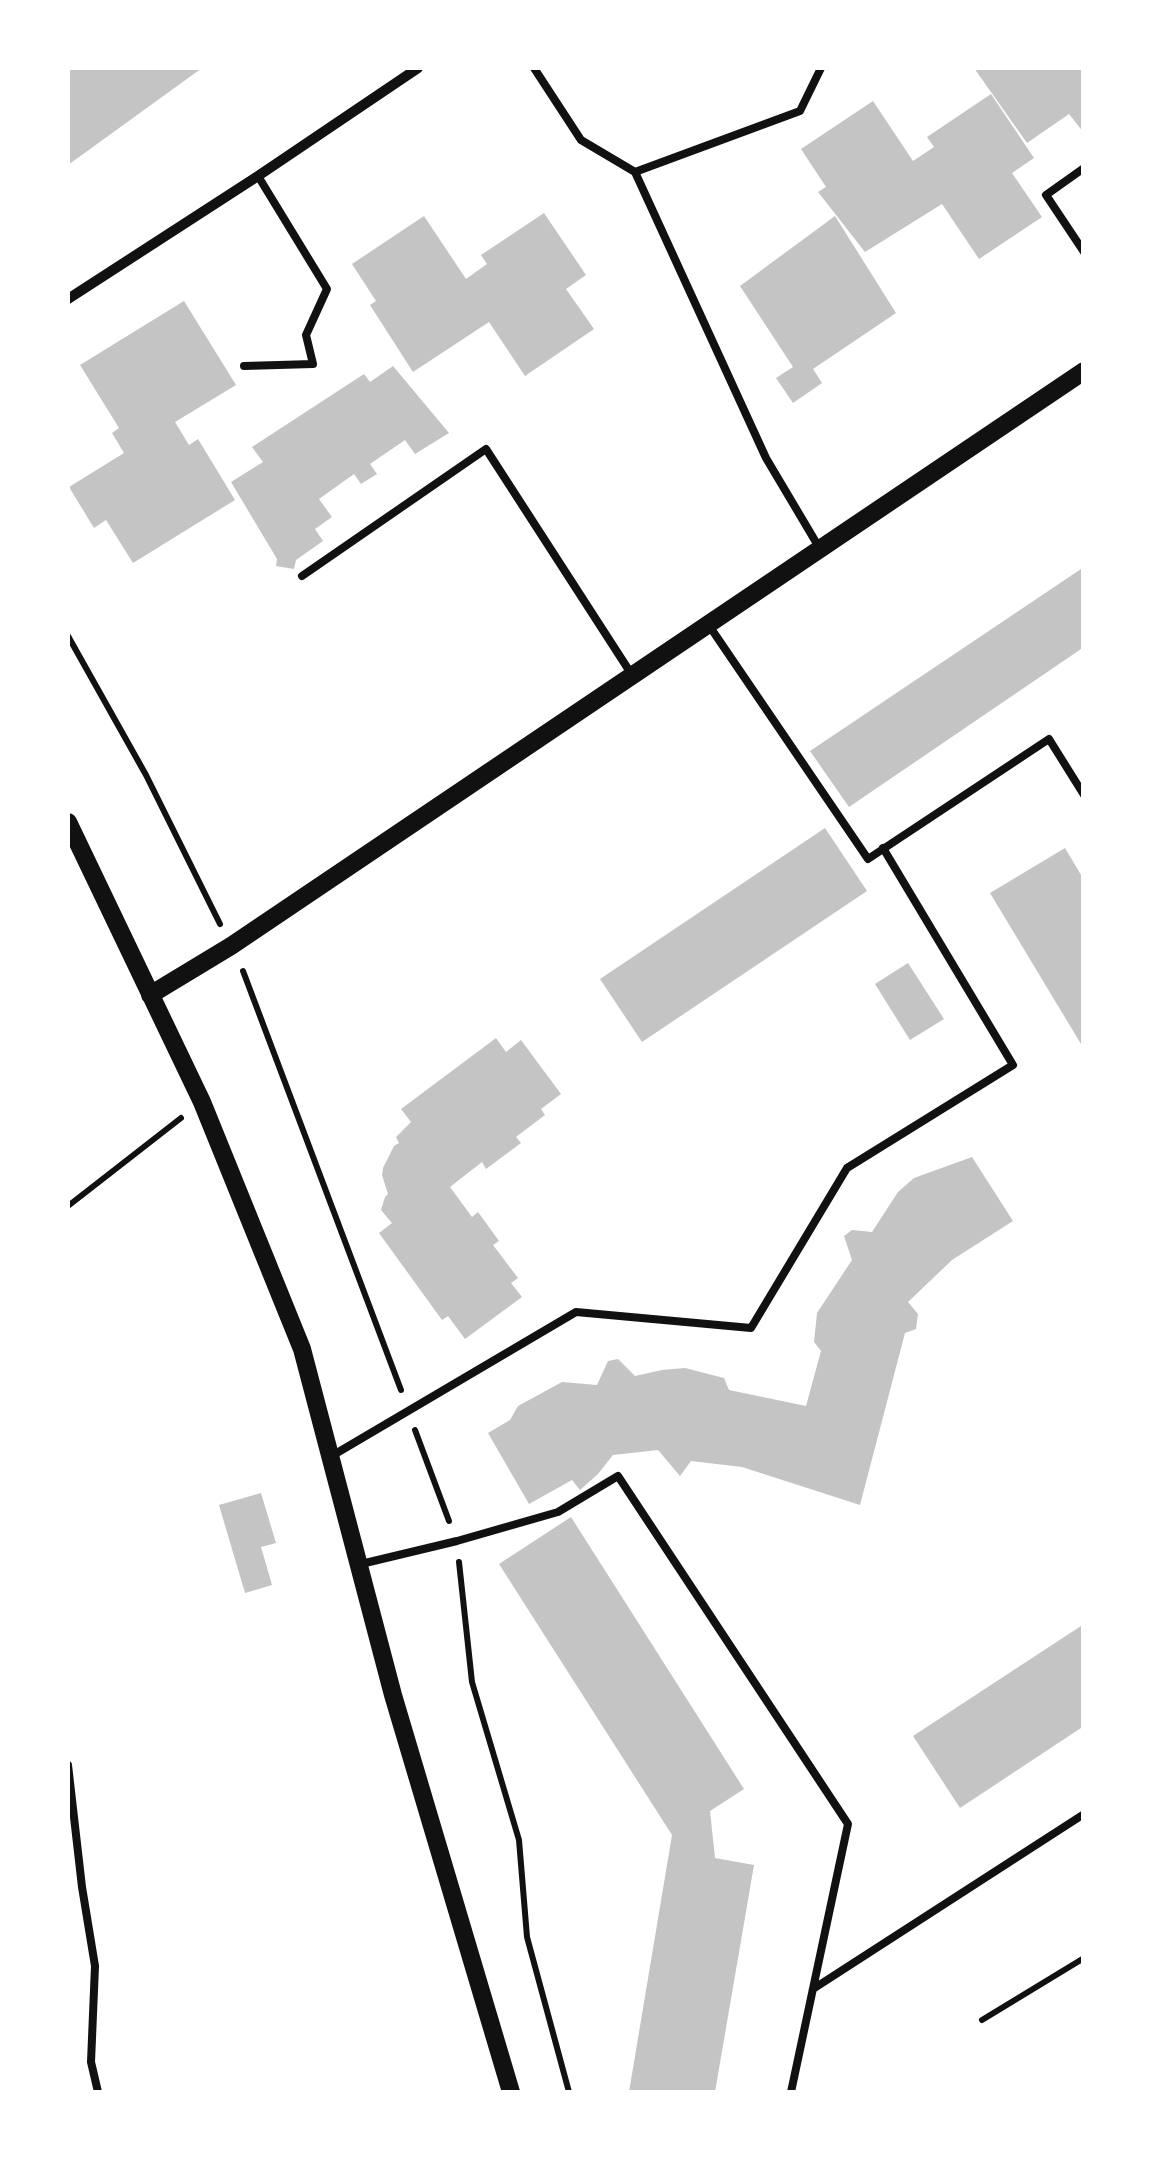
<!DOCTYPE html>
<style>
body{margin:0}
#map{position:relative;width:1151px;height:2160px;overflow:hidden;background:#fff;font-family:Montserrat,sans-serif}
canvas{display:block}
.frame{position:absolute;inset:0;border:70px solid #fff;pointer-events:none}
</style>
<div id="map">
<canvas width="1151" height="2160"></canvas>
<div class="frame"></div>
</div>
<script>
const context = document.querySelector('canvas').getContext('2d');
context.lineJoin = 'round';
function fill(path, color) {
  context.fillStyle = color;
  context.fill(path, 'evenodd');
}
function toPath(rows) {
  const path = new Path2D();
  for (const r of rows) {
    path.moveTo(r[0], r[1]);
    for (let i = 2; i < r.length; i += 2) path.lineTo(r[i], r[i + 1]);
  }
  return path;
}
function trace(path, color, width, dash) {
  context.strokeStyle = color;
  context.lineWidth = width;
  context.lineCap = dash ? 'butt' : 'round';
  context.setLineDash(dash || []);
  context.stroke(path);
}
fill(toPath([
 [68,68,202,68,68,165],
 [974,68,1084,68,1084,133,1069,114,1027,143],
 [991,94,1034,158,1012,173,1042,217,979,259,942,204,865,252,818,192,826,187,801,149,873,101,913,161,934,147,927,137],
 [544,213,586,275,566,289,594,329,525,376,489,322,413,372,370,305,376,301,352,264,424,216,466,279,487,264,481,255],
 [835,216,896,313,813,369,822,383,793,403,776,378,793,367,740,286],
 [184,301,236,385,175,422,189,445,198,439,235,500,133,563,106,520,94,528,69,487,124,453,112,433,119,428,80,365],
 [393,366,449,433,415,454,405,440,370,464,377,474,361,484,354,474,319,499,332,517,315,529,323,541,296,560,294,569,276,566,277,559,231,482,263,462,252,447,364,374,370,382],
 [1084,567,1084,647,849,807,810,751],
 [825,828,867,891,642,1042,600,979],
 [1065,848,1084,880,1084,1049,990,893],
 [908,963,944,1019,910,1040,875,984],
 [496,1038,506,1052,521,1040,561,1094,541,1109,545,1115,516,1137,521,1143,486,1169,482,1162,450,1187,472,1217,478,1212,499,1241,493,1245,518,1278,511,1283,522,1297,465,1339,448,1316,442,1320,379,1233,392,1223,381,1210,385,1197,388,1194,382,1175,383,1168,394,1146,399,1143,396,1137,411,1122,401,1109],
 [972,1157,1013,1221,952,1260,908,1302,918,1314,916,1329,905,1333,860,1505,742,1467,691,1461,680,1476,658,1450,613,1455,598,1474,580,1490,572,1480,529,1504,488,1433,510,1420,518,1406,562,1382,597,1385,608,1361,618,1359,635,1376,662,1370,685,1368,724,1378,729,1390,806,1406,821,1351,814,1342,817,1313,852,1260,844,1236,852,1230,872,1232,898,1192,914,1178],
 [261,1493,276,1543,261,1547,272,1585,245,1593,219,1505],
 [571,1517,744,1789,710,1811,715,1858,754,1865,715,2092,629,2092,672,1835,499,1564],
 [1084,1624,1084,1726,960,1808,913,1736]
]), '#c4c4c4');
trace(toPath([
 [68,636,146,775,220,924],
 [243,971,401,1390],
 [68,1206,181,1118],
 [415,1430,449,1521],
 [459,1562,472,1682,519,1840,527,1937,569,2092],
 [982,2020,1084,1958]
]), '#111', 6);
trace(toPath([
 [534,68,581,140,635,172,766,458,820,549],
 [1084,168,1046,195,1084,252],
 [635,172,800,111,821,68],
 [244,366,313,364,306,335,327,289,258,176],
 [302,576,486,449,632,675],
 [708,624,868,859,1049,739,1084,795],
 [330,1457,576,1312,751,1328,847,1168,1013,1065,883,848],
 [361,1564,457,1541,558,1512,618,1476,848,1824,791,2092],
 [68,1765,82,1887,95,1966,91,2062,98,2092],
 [813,1989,1084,1814]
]), '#111', 8);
trace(toPath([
 [68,299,258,176,418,68]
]), '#111', 10);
trace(toPath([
 [68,822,202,1102,302,1349,393,1695,511,2092],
 [150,995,231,946,1084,371]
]), '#111', 18);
</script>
